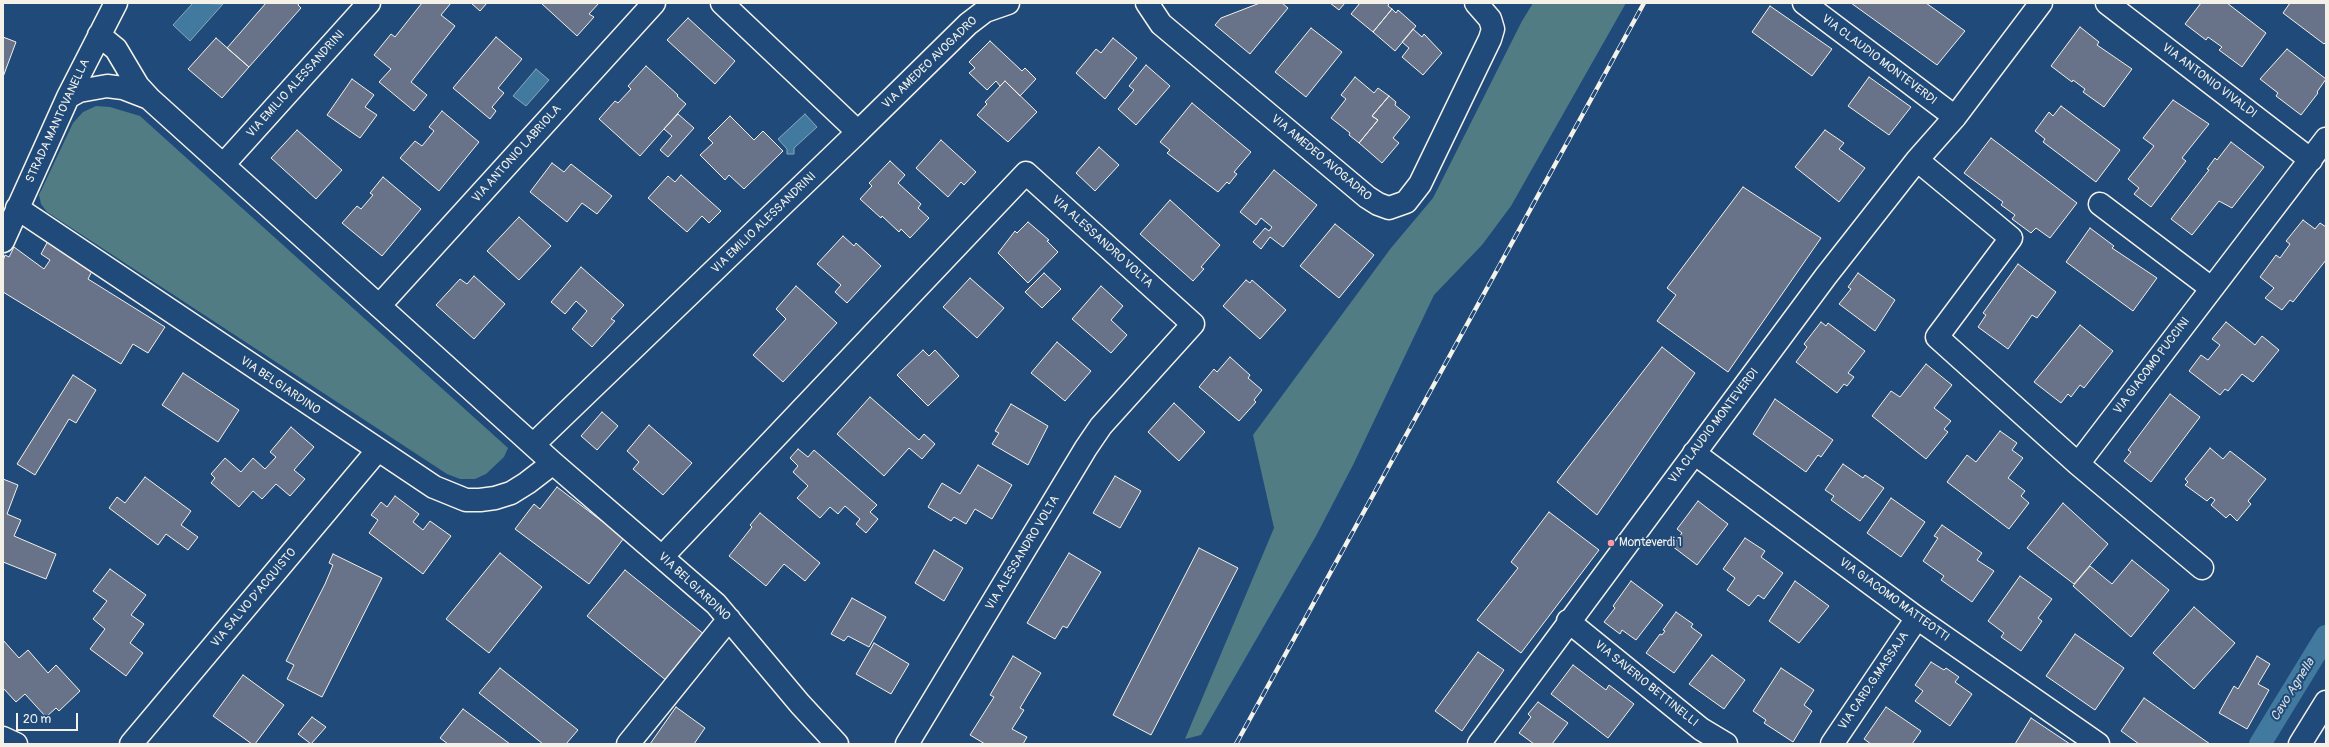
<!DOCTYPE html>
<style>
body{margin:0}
#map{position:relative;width:2329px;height:747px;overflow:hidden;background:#1f4a7a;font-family:Pangolin,sans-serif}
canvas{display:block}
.frame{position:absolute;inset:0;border:4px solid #f4f1e8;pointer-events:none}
.scale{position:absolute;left:16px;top:713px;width:62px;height:18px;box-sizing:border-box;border:2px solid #f4f1e8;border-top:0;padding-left:5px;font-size:12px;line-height:14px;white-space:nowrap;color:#f4f1e8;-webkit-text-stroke:3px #1f4a7a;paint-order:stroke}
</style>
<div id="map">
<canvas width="2329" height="747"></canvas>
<div class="frame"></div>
<div class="scale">20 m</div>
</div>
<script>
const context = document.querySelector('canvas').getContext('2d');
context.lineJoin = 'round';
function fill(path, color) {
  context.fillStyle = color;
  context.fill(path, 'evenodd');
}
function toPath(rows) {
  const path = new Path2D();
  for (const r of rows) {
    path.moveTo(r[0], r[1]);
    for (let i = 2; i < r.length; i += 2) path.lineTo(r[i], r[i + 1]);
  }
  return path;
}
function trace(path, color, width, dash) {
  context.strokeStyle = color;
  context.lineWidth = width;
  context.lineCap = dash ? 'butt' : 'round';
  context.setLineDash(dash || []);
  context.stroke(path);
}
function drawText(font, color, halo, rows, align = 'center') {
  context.font = font + ' Pangolin,sans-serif';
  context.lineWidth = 4;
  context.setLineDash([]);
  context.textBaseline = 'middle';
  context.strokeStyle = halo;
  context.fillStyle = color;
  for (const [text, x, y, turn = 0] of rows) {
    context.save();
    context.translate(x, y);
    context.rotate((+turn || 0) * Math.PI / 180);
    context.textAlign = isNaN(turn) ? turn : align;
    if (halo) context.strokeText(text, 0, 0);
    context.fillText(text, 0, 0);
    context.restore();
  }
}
fill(toPath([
 [1533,3,1626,3,1511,206,1482,245,1434,295,1353,465,1316,536,1201,735,1185,739,1274,528,1253,435,1391,248,1433,198,1522,21],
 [96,106,110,107,140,116,508,448,504,457,486,474,475,479,460,479,447,474,47,212,41,204,39,195,73,123,83,112]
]), '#517c84');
const water = toPath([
 [193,3,223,4,190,41,173,25,193,3],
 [536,69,549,80,526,106,513,96,536,69],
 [805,114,817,127,794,148,794,154,787,154,787,149,778,139,805,114]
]);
fill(water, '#42799e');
trace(water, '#89a9bc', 1);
trace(toPath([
 [2260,744,2326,636]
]), '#42799e', 22);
const building = toPath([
 [266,3,299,3,298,5,301,8,249,67,227,48,266,3],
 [422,3,451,3,441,15,455,26,411,82,427,95,414,111,379,82,391,69,374,55,391,34,395,37,422,3],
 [471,3,487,3,480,11,471,3],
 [541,3,599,3,589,14,594,17,577,36,541,3],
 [1260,3,1282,3,1288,8,1250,54,1215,25,1221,18,1260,3],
 [1330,3,1345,3,1339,10,1330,3],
 [1360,3,1389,3,1388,6,1392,9,1373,32,1351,14,1360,3],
 [1851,3,1926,3,1965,31,1937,65,1851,3],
 [2201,3,2227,3,2266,33,2242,67,2219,50,2222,47,2208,37,2206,40,2185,24,2201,3],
 [2290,3,2326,3,2326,42,2324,44,2283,13,2290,3],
 [1770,6,1832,49,1812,76,1752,32,1770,6],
 [1392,9,1396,13,1398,10,1416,26,1395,51,1373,32,1392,9],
 [688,18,735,61,715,84,667,40,688,18],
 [2080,27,2099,42,2097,45,2132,69,2104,107,2083,92,2085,89,2073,80,2072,82,2051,66,2080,27],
 [1311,28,1342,52,1306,97,1275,72,1311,28],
 [1413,29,1422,37,1424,34,1442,53,1423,75,1402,57,1409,48,1402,42,1413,29],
 [3,37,16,42,3,77,3,37],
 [496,37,522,59,498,88,504,93,492,107,496,111,490,119,453,88,496,37],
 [216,38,249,67,222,98,188,69,216,38],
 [1113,38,1137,58,1105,99,1076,73,1096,49,1101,53,1113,38],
 [990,41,1022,71,1025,68,1036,79,1020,96,1005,81,1000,86,996,81,987,90,969,73,975,68,969,62,990,41],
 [2287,49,2326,79,2317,92,2318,93,2301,115,2276,96,2278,93,2260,79,2287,49],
 [1146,65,1170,86,1136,125,1118,109,1134,90,1129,86,1146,65],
 [646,66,678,95,677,96,686,104,640,156,599,119,615,101,618,103,631,89,628,86,646,66],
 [1355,77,1374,93,1378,88,1389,96,1372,116,1378,120,1359,143,1349,135,1350,133,1331,118,1346,99,1341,95,1355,77],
 [1869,77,1911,107,1889,135,1848,106,1869,77],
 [352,79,374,95,365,107,377,115,360,138,327,115,352,79],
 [1005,81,1037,112,1008,142,977,115,987,104,985,102,1005,81],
 [1389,96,1396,102,1395,105,1410,117,1393,138,1399,143,1382,163,1359,143,1378,120,1372,116,1389,96],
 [2173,100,2209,124,2182,158,2186,161,2151,207,2134,194,2139,188,2128,179,2154,146,2143,138,2173,100],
 [1192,103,1251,152,1234,172,1237,174,1229,184,1227,182,1218,192,1167,153,1170,150,1160,142,1192,103],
 [2061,106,2120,150,2096,182,2043,142,2045,139,2035,131,2049,112,2053,116,2061,106],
 [442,111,479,142,439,191,400,158,415,141,422,146,434,131,429,127,442,111],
 [678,114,694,128,668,157,660,150,672,136,664,129,678,114],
 [730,116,754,140,763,131,783,151,744,189,729,175,725,180,700,155,713,143,708,138,730,116],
 [297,130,342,170,316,199,271,158,297,130],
 [1825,130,1844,143,1839,149,1865,168,1839,202,1795,167,1825,130],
 [1991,138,2077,203,2050,238,2036,228,2031,233,2012,219,2015,215,2001,205,2003,202,1964,173,1991,138],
 [941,140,976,172,964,185,961,182,948,197,916,168,941,140],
 [2231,142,2264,167,2232,208,2219,201,2192,235,2171,219,2209,170,2207,169,2215,158,2217,160,2231,142],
 [1099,147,1119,165,1095,191,1076,173,1099,147],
 [890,161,905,175,898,183,921,204,918,208,929,218,910,238,901,229,899,232,882,216,881,218,860,199,872,186,869,183,890,161],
 [552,163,564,172,571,164,612,196,597,214,582,203,567,222,530,192,552,163],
 [1274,170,1317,205,1283,247,1270,237,1261,249,1253,242,1265,228,1269,231,1272,227,1261,218,1256,225,1240,212,1274,170],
 [681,175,721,211,709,223,702,216,687,232,648,198,668,176,675,182,681,175],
 [383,177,421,209,382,256,342,223,357,206,361,209,373,195,370,193,383,177],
 [1743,187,1821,238,1728,372,1657,321,1676,295,1667,288,1743,187],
 [1170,200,1220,245,1201,267,1204,269,1193,281,1140,234,1170,200],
 [519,217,551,246,519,280,487,251,519,217],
 [2303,220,2315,229,2320,223,2326,227,2326,260,2293,302,2290,300,2282,310,2265,298,2274,288,2260,277,2276,255,2280,258,2290,244,2286,241,2303,220],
 [1028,222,1049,240,1047,241,1058,252,1028,283,998,253,1015,231,1017,233,1028,222],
 [1335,224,1374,255,1339,298,1300,266,1335,224],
 [2090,228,2114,246,2112,248,2157,278,2133,311,2066,262,2090,228],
 [843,236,854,246,856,243,881,266,847,303,835,292,841,285,817,264,843,236],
 [48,241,93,269,88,279,165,327,148,353,133,344,121,364,3,292,3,261,5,255,9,257,14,247,44,269,50,260,41,254,48,241],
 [2018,264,2056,292,2037,318,2032,315,2008,349,1978,327,1986,315,1983,313,2018,264],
 [581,267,624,305,611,319,615,321,592,347,572,329,587,311,576,301,565,314,551,302,581,267],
 [1044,273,1061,289,1042,308,1025,292,1044,273],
 [1858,273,1895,300,1875,331,1839,304,1851,289,1848,287,1858,273],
 [474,276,505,304,474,339,436,305,460,279,467,284,474,276],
 [970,278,1004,308,977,338,943,307,970,278],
 [1246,280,1250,283,1252,280,1286,310,1260,339,1223,306,1246,280],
 [796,286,837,323,783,382,753,355,786,319,776,309,796,286],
 [1101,286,1123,306,1111,320,1127,335,1111,353,1072,319,1101,286],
 [1821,322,1826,326,1828,323,1865,351,1848,373,1854,377,1847,386,1844,384,1837,393,1796,362,1807,347,1804,344,1821,322],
 [2226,322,2255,345,2262,336,2279,350,2253,382,2242,374,2228,391,2225,389,2220,395,2189,371,2201,355,2208,360,2220,345,2212,339,2226,322],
 [2080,325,2113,351,2084,388,2080,385,2071,397,2068,394,2061,403,2034,382,2080,325],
 [1057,342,1091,371,1065,401,1031,373,1057,342],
 [1662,347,1695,373,1597,515,1557,482,1662,347],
 [923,350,929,356,935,350,959,376,928,406,897,375,923,350],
 [1230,357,1250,375,1248,378,1262,390,1254,400,1256,402,1239,421,1199,387,1214,369,1217,372,1230,357],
 [1926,364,1952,385,1934,408,1951,421,1944,429,1948,432,1926,459,1872,416,1891,391,1900,397,1926,364],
 [183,373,239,410,218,442,162,405,183,373],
 [73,375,96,390,76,423,69,419,35,475,17,464,73,375],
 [2170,394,2200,417,2151,482,2124,461,2131,452,2128,450,2170,394],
 [870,397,919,440,924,434,935,444,922,459,909,448,884,476,837,434,870,397],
 [1775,399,1833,440,1821,457,1818,455,1806,472,1753,434,1775,399],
 [1174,403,1205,432,1179,461,1148,432,1174,403],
 [1011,404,1048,426,1028,465,992,444,999,433,995,431,1011,404],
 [602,412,618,426,597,450,581,436,602,412],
 [649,425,692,463,663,495,633,469,639,462,627,451,649,425],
 [291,427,314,447,294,470,305,479,290,496,276,484,262,499,253,491,239,507,211,483,215,478,211,474,225,458,241,472,253,458,265,469,276,457,270,452,291,427],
 [2000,431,2017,443,2012,450,2023,458,2008,478,2025,491,2021,496,2029,503,2009,529,1947,482,1967,455,1976,462,2000,431],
 [2210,448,2223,459,2230,451,2266,479,2248,501,2251,504,2237,521,2230,514,2226,518,2211,505,2215,500,2211,497,2207,501,2185,485,2188,482,2185,479,2210,448],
 [798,449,808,457,814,450,877,505,870,512,878,519,866,533,856,524,860,519,845,506,838,514,830,507,820,518,797,498,808,486,793,472,798,466,790,458,798,449],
 [1843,464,1863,478,1865,475,1884,488,1860,521,1831,500,1834,496,1825,490,1843,464],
 [978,465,1012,485,992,519,975,509,966,524,954,517,951,521,928,507,942,483,960,494,978,465],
 [1115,476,1141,491,1120,528,1093,513,1115,476],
 [145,477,191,511,181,525,198,537,188,550,166,534,158,545,109,508,117,497,125,503,145,477],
 [3,479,18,485,7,514,21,520,14,536,56,554,46,579,3,562,3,479],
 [557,487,624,538,589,584,515,529,534,504,540,509,557,487],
 [395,496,419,514,413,522,423,530,430,521,451,536,423,574,369,533,378,520,371,515,381,502,387,507,395,496],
 [1891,498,1925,522,1901,557,1867,533,1891,498],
 [1698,501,1728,524,1697,565,1672,546,1682,533,1677,529,1698,501],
 [2063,503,2108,544,2074,584,2027,548,2063,503],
 [1549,512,1599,550,1521,653,1477,620,1518,568,1511,562,1549,512],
 [760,513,820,563,805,581,784,564,766,586,729,556,752,527,750,525,760,513],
 [1942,525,1982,553,1977,560,1994,571,1972,602,1941,580,1944,576,1923,561,1938,538,1934,536,1942,525],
 [1745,538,1765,551,1761,557,1783,573,1764,599,1758,595,1749,606,1727,590,1735,578,1723,569,1745,538],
 [1199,548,1238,568,1151,735,1113,715,1199,548],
 [934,550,963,568,944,601,915,583,934,550],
 [500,553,542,587,489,653,446,619,500,553],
 [1069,553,1101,572,1067,628,1063,626,1055,639,1027,623,1069,553],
 [333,554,382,578,322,697,287,679,294,665,286,661,325,584,333,565,329,563,333,554],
 [2132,560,2169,590,2131,637,2073,586,2090,566,2112,584,2132,560],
 [110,569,146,595,131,615,144,624,130,643,143,653,126,676,90,649,105,629,93,619,107,601,93,591,110,569],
 [625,570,705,635,667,681,587,616,625,570],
 [2020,576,2052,599,2038,618,2042,621,2021,651,2001,637,2004,633,1988,621,2020,576],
 [1631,581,1663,605,1636,640,1622,630,1620,634,1604,622,1615,608,1613,606,1631,581],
 [1795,581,1829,606,1799,643,1769,621,1795,581],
 [852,598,886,617,869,647,848,636,844,641,831,634,852,598],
 [2194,607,2235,643,2194,689,2153,653,2194,607],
 [1676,612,1693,624,1691,627,1702,635,1674,673,1646,653,1660,634,1662,635,1665,631,1663,630,1676,612],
 [2075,634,2124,668,2095,710,2046,676,2075,634],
 [3,640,19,658,28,650,48,673,56,665,80,691,59,711,56,708,46,717,25,694,16,702,3,688,3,640],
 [874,643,909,664,891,694,856,674,874,643],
 [1478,652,1504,670,1462,731,1435,711,1478,652],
 [1712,655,1745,680,1724,709,1689,684,1712,655],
 [1013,656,1041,673,1020,708,1024,710,1012,729,1027,737,1023,744,985,744,970,735,994,697,990,695,1013,656],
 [2257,656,2270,664,2258,684,2269,690,2247,729,2219,713,2234,686,2238,689,2257,656],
 [1931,662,1944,670,1946,668,1959,677,1955,682,1972,694,1950,726,1915,701,1923,691,1915,685,1931,662],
 [1573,665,1606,690,1609,685,1634,704,1608,738,1551,694,1573,665],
 [500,668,578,730,566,744,543,744,479,693,500,668],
 [1781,668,1814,690,1804,705,1812,711,1793,742,1764,723,1766,720,1753,711,1781,668],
 [243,675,284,705,255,744,252,744,213,716,243,675],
 [2144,698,2210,744,2139,744,2121,731,2144,698],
 [1538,702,1568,723,1552,744,1534,744,1519,733,1531,717,1528,714,1538,702],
 [676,707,705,728,694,744,650,744,676,707],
 [1886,707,1921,731,1912,744,1871,744,1864,739,1886,707],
 [463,709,510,744,448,744,440,738,463,709],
 [312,717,326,727,311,744,298,734,312,717],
 [2031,718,2070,744,2015,744,2031,718]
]);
fill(building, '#687289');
trace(building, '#f4f1e8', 1);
const minor = toPath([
 [1147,3,1161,24,1367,197,1378,204,1389,208,1406,202,1420,184,1490,39,1493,29,1490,19,1476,3],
 [1804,3,1955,117],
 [2107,3,2311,160],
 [99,35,116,49,138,86,150,99,553,463,716,604,800,704,837,744],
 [68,97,79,91,107,86,123,88,149,98],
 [858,132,968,24,985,11,1008,3],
 [1917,160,2011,238,1937,337,2078,464],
 [223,165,369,3],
 [2100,204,2211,288],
 [17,208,434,487,466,500,480,500,495,498,511,493,527,483,553,463],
 [3,241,68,97,116,3],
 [379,306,654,3],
 [534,444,858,132,722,3],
 [1694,453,1917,618,2098,744],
 [662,557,1026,173,1193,324,1101,426,1086,448,907,744],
 [2202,568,2078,464,2326,139],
 [1568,621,1701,729,1726,744],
 [3,738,16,744],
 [131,744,377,451],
 [628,744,729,619],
 [1479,744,1826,276,1917,160,1955,117,2041,3],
 [1832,744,1917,618],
 [2300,744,2326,702]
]);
trace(minor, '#f4f1e8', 25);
trace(minor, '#1f4a7a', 22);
const rail = toPath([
 [1236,744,1644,3]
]);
trace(rail, '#f4f1e8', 4.5);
trace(rail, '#1f4a7a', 3, [9]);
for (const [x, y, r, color] of [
 [1611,543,4,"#ff9aa2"]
]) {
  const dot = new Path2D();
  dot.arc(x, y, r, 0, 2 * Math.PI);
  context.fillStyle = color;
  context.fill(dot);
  trace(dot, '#1f4a7a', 1.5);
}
drawText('12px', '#f4f1e8', '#1f4a7a', [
 ["VIA CLAUDIO MONTEVERDI",1879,60,37],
 ["VIA AMEDEO AVOGADRO",930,63,-44],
 ["VIA ANTONIO VIVALDI",2209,81,37],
 ["VIA EMILIO ALESSANDRINI",296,84,-48],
 ["STRADA MANTOVANELLA",58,121,-65],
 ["VIA ANTONIO LABRIOLA",517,154,-48],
 ["VIA AMEDEO AVOGADRO",1321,158,40],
 ["VIA EMILIO ALESSANDRINI",764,223,-44],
 ["VIA ALESSANDRO VOLTA",1102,242,42],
 ["VIA GIACOMO PUCCINI",2152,366,-53],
 ["VIA BELGIARDINO",280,386,34],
 ["VIA CLAUDIO MONTEVERDI",1714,426,-53],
 ["VIA ALESSANDRO VOLTA",1023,553,-59],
 ["VIA BELGIARDINO",694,587,43],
 ["VIA SALVO D'ACQUISTO",254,598,-50],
 ["VIA GIACOMO MATTEOTTI",1894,600,36],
 ["VIA CARD.G.MASSAJA",1874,681,-56],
 ["VIA SAVERIO BETTINELLI",1646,684,39]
]);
drawText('12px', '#f4f1e8', '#1f4a7a', [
 ["Monteverdi 1",1619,543]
], 'left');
drawText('italic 13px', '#d9dfdd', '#1f4a7a', [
 ["Cavo Agnella",2293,690,-58]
]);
</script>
